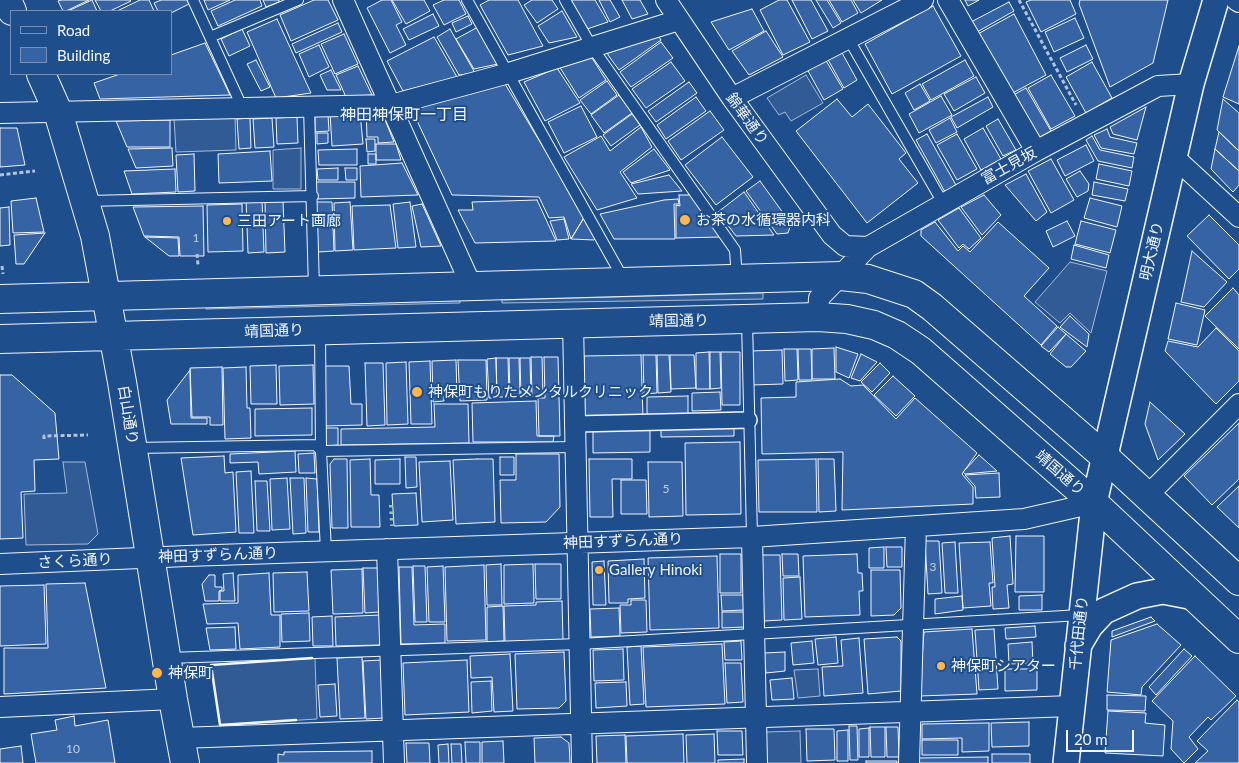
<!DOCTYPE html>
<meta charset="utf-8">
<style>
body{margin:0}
#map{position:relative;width:1239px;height:763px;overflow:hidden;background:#1f4e8c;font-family:Lato,sans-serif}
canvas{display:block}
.legend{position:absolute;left:10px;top:10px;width:162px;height:65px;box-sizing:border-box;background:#1f4e8c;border:1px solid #7391ba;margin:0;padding:6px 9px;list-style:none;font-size:15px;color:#f2f6ff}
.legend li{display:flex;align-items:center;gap:10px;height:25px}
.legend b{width:25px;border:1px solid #7391ba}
.scale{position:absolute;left:1066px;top:730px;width:68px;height:22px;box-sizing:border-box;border:2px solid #f2f6ff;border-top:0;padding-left:6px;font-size:15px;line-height:18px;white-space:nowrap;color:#f2f6ff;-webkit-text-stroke:4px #1f4e8c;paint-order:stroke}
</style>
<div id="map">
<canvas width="1239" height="763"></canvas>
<ul class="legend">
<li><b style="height:6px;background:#1f4e8c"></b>Road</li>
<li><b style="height:14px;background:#3563a3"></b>Building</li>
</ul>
<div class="scale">20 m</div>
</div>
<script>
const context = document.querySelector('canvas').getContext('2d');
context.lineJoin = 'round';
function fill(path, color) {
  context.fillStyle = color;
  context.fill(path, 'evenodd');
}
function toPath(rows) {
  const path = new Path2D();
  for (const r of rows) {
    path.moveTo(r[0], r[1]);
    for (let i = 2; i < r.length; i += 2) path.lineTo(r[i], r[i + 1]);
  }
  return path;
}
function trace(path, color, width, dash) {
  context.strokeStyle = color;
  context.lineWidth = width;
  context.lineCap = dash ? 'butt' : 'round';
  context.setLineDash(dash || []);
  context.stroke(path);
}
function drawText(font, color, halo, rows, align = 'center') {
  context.font = font + ' Lato,"Noto Sans JP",sans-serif';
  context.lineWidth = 4;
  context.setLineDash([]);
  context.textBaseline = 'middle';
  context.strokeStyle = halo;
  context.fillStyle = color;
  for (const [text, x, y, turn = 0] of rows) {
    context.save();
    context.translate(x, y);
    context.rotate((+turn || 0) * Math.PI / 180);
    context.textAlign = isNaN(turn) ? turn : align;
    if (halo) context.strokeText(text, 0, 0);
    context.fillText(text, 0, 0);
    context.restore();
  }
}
const built = toPath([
 [806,75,823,103,791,121,785,112,779,115,767,98,806,75],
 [235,116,236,150,176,152,174,118,235,116],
 [301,148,301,189,273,189,273,150,301,148],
 [1070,262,1107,271,1091,333,1070,313,1060,323,1035,302,1070,262],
 [763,293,763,299,502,303,502,300,763,293],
 [460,300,460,303,206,309,206,305,460,300],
 [63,462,85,462,98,534,88,544,26,545,24,494,67,493,63,462],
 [315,658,317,719,220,725,211,665,315,658],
 [818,669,820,696,798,698,794,670,818,669],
 [800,731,801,763,767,763,766,732,800,731]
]);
fill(built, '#305b95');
trace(built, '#a8bbd7', 1);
const building = toPath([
 [61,0,89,0,66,11,63,11,58,1,61,0],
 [92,0,97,11,68,11,92,0],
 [95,0,130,0,131,1,110,11,101,11,95,0],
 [140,0,149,0,154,11,117,11,140,0],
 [161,0,187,0,189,4,171,13,158,11,154,3,161,0],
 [204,0,230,0,208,10,204,0],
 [235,0,260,0,262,6,218,26,211,11,235,0],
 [263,0,279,0,279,2,266,7,263,0],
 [314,0,328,0,338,20,291,41,280,15,314,0],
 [382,0,391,0,402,22,396,25,406,45,390,53,367,8,382,0],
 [392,0,424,0,430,11,406,24,392,0],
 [444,0,459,0,466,14,444,25,433,5,444,0],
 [489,0,518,0,543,46,508,55,480,5,489,0],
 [532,0,552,0,558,9,537,23,524,5,532,0],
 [571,0,595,0,608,22,587,29,571,0],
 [599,0,610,0,620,17,610,22,599,0],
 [622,0,640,0,648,14,632,19,622,0],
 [779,0,787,0,810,42,783,55,760,10,779,0],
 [792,0,811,0,828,31,812,39,792,0],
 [816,0,827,0,841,23,833,28,816,0],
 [829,0,851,0,858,13,842,22,829,0],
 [853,0,882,0,861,13,853,0],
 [965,0,979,0,968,6,965,0],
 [1031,0,1070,0,1076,14,1041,32,1026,2,1031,0],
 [1080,0,1168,0,1153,63,1110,87,1079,4,1080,0],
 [1009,2,1014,11,977,32,971,22,1009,2],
 [933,6,961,56,892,94,865,44,933,6],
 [752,9,764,31,729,50,711,22,752,9],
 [562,11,577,37,549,43,538,26,562,11],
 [433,14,439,26,409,40,403,29,433,14],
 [1014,14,1046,75,1009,95,976,35,1014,14],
 [468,16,472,24,456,32,452,23,468,16],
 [1075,18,1084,38,1054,52,1045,32,1075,18],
 [277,19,311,93,276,98,247,32,277,19],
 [338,23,342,32,296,53,292,44,338,23],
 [478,27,498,64,474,69,456,39,478,27],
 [242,29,250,46,229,56,221,39,242,29],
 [450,29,475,73,459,75,437,37,450,29],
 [766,31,783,57,749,75,732,51,766,31],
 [344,34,358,64,335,74,321,44,344,34],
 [657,34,661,40,619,70,608,55,607,49,657,34],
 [434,37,457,77,403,91,387,61,434,37],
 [661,42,673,58,631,87,620,72,661,42],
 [205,43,230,95,100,99,94,83,120,74,171,74,171,55,205,43],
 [319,45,329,67,309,77,299,54,319,45],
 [1086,45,1093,59,1067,72,1060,58,1086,45],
 [1239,46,1239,104,1223,97,1239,46],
 [841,51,857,80,844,88,827,58,841,51],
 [588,57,592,58,606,80,579,98,559,66,588,57],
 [825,59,843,89,824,100,807,69,825,59],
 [256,60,270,87,261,91,247,64,256,60],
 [965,60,974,76,931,100,922,84,965,60],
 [671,62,685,81,646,108,632,89,671,62],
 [1092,62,1112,98,1086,113,1066,77,1092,62],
 [358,66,372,95,346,97,336,75,358,66],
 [557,68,580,103,545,121,524,82,557,68],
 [331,70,341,90,327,90,320,75,331,70],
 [1051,75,1075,116,1051,129,1028,88,1051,75],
 [976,77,985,93,954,111,944,94,976,77],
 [607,81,617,95,591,114,580,100,607,81],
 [689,82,697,93,656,122,648,111,689,82],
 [505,84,585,216,571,239,564,217,549,218,539,197,452,195,411,108,505,84],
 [920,84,930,101,914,110,905,93,920,84],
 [1026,88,1051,131,1035,140,1010,97,1026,88],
 [619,95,632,113,604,133,591,115,619,95],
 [941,96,952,115,919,133,909,114,941,96],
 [696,97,706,111,666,139,657,125,696,97],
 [988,97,993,107,957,128,951,117,988,97],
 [837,99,852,117,868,104,906,153,899,159,918,183,867,223,796,131,837,99],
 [1223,99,1239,113,1239,151,1217,130,1223,99],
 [581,106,597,137,564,153,548,122,581,106],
 [1146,107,1137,140,1113,134,1110,127,1146,107],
 [366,110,381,110,394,142,378,143,378,137,367,137,366,110],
 [710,111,724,130,681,160,668,141,710,111],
 [360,112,363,144,332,146,330,113,360,112],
 [632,114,640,125,611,146,603,135,632,114],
 [315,115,328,115,329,131,315,132,315,115],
 [297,117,298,143,277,144,276,118,297,117],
 [250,118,251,148,239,149,237,119,250,118],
 [272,118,274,147,255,148,253,119,272,118],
 [950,118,957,132,936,143,929,130,950,118],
 [998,119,1016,150,1003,156,986,126,998,119],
 [170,120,170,147,127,147,116,121,170,120],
 [641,127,652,147,620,172,637,198,597,210,564,157,601,136,610,151,641,127],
 [0,128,17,128,25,165,0,167,0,128],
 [983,128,1001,159,981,170,964,139,983,128],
 [1107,129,1110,137,1137,143,1134,154,1101,148,1094,135,1107,129],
 [1219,132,1239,151,1239,171,1215,149,1219,132],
 [317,133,328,133,328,143,317,144,317,133],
 [927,134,956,185,945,192,916,140,927,134],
 [957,134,977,169,957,180,937,145,957,134],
 [1092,136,1100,150,1134,157,1132,168,1098,161,1086,140,1092,136],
 [722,137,753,177,716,205,685,165,722,137],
 [366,139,375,139,375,151,367,152,366,139],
 [376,144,396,144,401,160,376,160,376,144],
 [1086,145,1094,161,1065,176,1057,160,1086,145],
 [172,148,173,166,136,168,128,149,172,148],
 [357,149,357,165,319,165,318,150,357,149],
 [654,149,670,170,631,183,623,172,654,149],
 [1215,149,1239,171,1239,185,1233,192,1211,169,1215,149],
 [270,151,272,181,219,183,218,154,270,151],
 [194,154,195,191,178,192,176,155,194,154],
 [368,154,376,154,376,164,368,164,368,154],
 [1051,159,1074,200,1051,213,1028,171,1051,159],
 [402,163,418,195,361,197,360,166,402,163],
 [1099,164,1132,171,1129,186,1096,179,1099,164],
 [338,168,338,180,318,180,317,169,338,168],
 [345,168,357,168,357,180,346,180,345,168],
 [175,169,176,192,132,194,124,171,175,169],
 [1080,171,1089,184,1088,191,1077,197,1066,179,1080,171],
 [1026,174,1047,212,1036,221,1005,185,1026,174],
 [669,175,682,191,638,194,631,184,669,175],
 [760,181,791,224,788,233,777,234,746,191,760,181],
 [316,182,355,182,355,198,316,199,316,182],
 [1094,182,1128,189,1125,201,1092,195,1094,182],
 [744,192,774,235,736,236,718,212,744,192],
 [679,195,690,195,721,237,676,238,676,205,680,206,679,195],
 [984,195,1001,215,982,235,961,207,984,195],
 [36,198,44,232,13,233,11,201,36,198],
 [1090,198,1122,206,1117,227,1084,218,1090,198],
 [678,199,679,204,674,204,675,239,614,239,600,214,664,200,678,199],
 [537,200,556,241,475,243,458,210,473,210,472,202,537,200],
 [246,201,262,201,264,252,248,253,246,201],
 [265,201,283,201,285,252,266,253,265,201],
 [316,202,332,202,334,251,318,252,316,202],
 [350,202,353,250,335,251,334,203,350,202],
 [410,202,416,247,398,248,393,204,410,202],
 [242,204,243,251,208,252,207,205,242,204],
 [422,204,441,246,421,247,412,206,422,204],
 [390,205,396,248,354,250,352,206,390,205],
 [203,206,204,256,180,256,179,237,144,236,133,207,203,206],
 [9,207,10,245,0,246,0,208,9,207],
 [959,208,981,238,969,249,963,244,959,248,938,220,959,208],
 [1209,215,1239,245,1239,269,1229,279,1187,236,1209,215],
 [585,216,596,238,594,240,571,239,585,216],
 [564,219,569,239,557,240,550,221,564,219],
 [1067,221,1075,236,1053,247,1046,231,1067,221],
 [1081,221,1116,230,1110,253,1075,244,1081,221],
 [935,222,958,251,963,246,970,252,998,222,1049,268,1024,296,1057,326,1041,345,921,236,921,230,935,222],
 [45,233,24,264,16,264,14,235,45,233],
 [145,237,178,238,179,256,169,256,145,237],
 [1074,245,1109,255,1106,268,1071,259,1074,245],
 [1192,251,1227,282,1204,307,1181,302,1192,251],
 [1233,288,1239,295,1239,349,1205,316,1233,288],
 [1176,303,1205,310,1197,345,1168,339,1176,303],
 [1070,316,1089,334,1087,347,1060,327,1070,316],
 [1058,327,1066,334,1049,352,1041,346,1058,327],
 [1216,328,1239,351,1239,381,1216,404,1165,351,1168,341,1198,347,1216,328],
 [1066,334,1086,351,1071,367,1066,367,1050,354,1066,334],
 [836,347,858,354,849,378,836,372,836,347],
 [834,348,835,379,812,379,812,349,834,348],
 [784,349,797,349,798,380,785,381,784,349],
 [798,349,811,349,812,380,799,380,798,349],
 [782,350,783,384,751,385,750,351,782,350],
 [709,352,710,389,696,389,696,353,709,352],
 [710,352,720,352,721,388,710,389,710,352],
 [721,352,740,352,740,405,722,405,721,352],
 [861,354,877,362,860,381,851,378,861,354],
 [641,355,643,417,585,418,584,356,641,355],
 [643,355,656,355,657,393,644,394,643,355],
 [657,355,669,355,671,392,658,393,657,355],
 [670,355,694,355,696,388,671,389,670,355],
 [531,357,542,357,543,395,532,396,531,357],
 [544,357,558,357,560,436,539,436,538,398,545,398,544,357],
 [496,358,497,398,489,398,487,359,496,358],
 [496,358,508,358,509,397,497,397,496,358],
 [509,358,519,358,520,396,510,396,509,358],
 [520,358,530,358,531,396,521,396,520,358],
 [456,360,457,396,444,396,444,401,433,402,432,361,456,360],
 [458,360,486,360,487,400,460,401,458,360],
 [430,361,432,424,411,424,409,362,430,361],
 [406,362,408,424,387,425,386,363,406,362],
 [365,363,383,363,385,425,367,426,365,363],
 [880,363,890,373,872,392,861,382,880,363],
 [276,365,277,404,251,404,250,366,276,365],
 [313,365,314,404,280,405,279,366,313,365],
 [324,366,349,366,351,404,362,404,362,425,325,426,324,366],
 [222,367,223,425,210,425,210,417,192,417,190,368,222,367],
 [246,367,247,408,250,408,251,438,225,439,223,368,246,367],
 [190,370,191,418,207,418,207,424,171,424,167,400,190,370],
 [0,375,12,375,55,413,59,459,34,460,35,491,21,492,23,538,0,539,0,375],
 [893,376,915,396,896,416,874,395,893,376],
 [840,379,851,386,863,385,896,419,915,398,977,453,962,474,973,487,973,504,842,510,843,452,762,454,761,398,796,397,796,382,840,379],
 [720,392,721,410,692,411,692,393,720,392],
 [688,396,688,415,647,415,647,397,688,396],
 [536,401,537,436,554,436,553,442,473,442,472,403,536,401],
 [1150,402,1185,434,1158,460,1145,424,1150,402],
 [434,404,468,404,469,443,341,445,341,429,435,427,434,404],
 [312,408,312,435,255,436,255,409,312,408],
 [1239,423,1239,479,1212,505,1184,476,1239,423],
 [734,425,734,436,661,437,661,426,734,425],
 [324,428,338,428,338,445,325,446,324,428],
 [650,428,650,452,593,453,593,429,650,428],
 [740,442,741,514,686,515,685,443,740,442],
 [295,451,296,472,259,474,258,462,230,463,230,454,295,451],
 [314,453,315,473,299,473,298,454,314,453],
 [516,454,559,454,560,507,546,522,501,523,500,480,516,480,516,454],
 [979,455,997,471,965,474,963,472,979,455],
 [224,456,225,473,233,472,236,532,193,535,181,458,224,456],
 [405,457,416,457,417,487,406,488,405,457],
 [500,457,514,457,514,475,500,475,500,457],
 [334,459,347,459,348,528,332,528,330,464,334,459],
 [370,459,371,495,379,495,380,527,351,527,350,460,370,459],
 [400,459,400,484,375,484,375,460,400,459],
 [477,459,493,459,495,522,456,524,453,460,477,459],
 [589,459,632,459,632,479,612,479,613,517,590,517,589,459],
 [816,459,817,512,759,512,758,460,816,459],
 [818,459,834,459,836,511,819,512,818,459],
 [450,461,453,520,422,522,419,462,450,461],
 [648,462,682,462,683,516,649,517,648,462],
 [251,471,254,533,239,533,236,472,251,471],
 [999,473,1000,497,976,498,975,486,965,475,999,473],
 [287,478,290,529,272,530,270,479,287,478],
 [290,478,304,478,306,533,293,534,290,478],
 [306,478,317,479,319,532,308,532,306,478],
 [621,480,646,480,647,514,621,514,621,480],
 [255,481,267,481,270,531,257,531,255,481],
 [1239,486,1239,528,1217,507,1239,486],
 [416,493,418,525,394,526,392,494,416,493],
 [1010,536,1013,584,1007,585,1009,608,993,609,992,587,995,587,992,538,1010,536],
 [1016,536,1044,536,1044,592,1015,592,1016,536],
 [925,541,939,541,942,593,928,594,925,541],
 [955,542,958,593,945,593,942,543,955,542],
 [990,542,993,583,989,583,991,606,963,608,959,543,990,542],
 [884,547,884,568,869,568,869,548,884,547],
 [886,547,902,547,902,567,887,567,886,547],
 [720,554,741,554,741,593,720,593,720,554],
 [782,554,798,554,799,576,783,576,782,554],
 [857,554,858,573,862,573,863,591,859,591,860,615,805,617,803,556,857,554],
 [762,555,780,555,782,620,764,621,762,555],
 [717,556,719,628,650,630,648,558,717,556],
 [644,559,645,598,628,599,628,603,609,603,608,561,644,559],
 [604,561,606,605,593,605,592,562,604,561],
 [501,564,502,605,487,605,486,565,501,564],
 [533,564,534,603,504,604,504,565,533,564],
 [535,564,561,564,561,599,536,599,535,564],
 [484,565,486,640,447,641,445,567,484,565],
 [413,566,425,566,427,622,415,622,413,566],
 [443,566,445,622,429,622,427,567,443,566],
 [399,567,412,567,414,625,445,624,445,643,401,644,399,567],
 [363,568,378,568,379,612,365,613,363,568],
 [362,569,363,613,333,614,331,570,362,569],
 [871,570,900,570,901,608,894,615,871,616,871,570],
 [307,572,309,611,274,612,273,573,307,572],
 [233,573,235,601,220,601,220,591,224,591,223,574,233,573],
 [269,573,271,615,280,615,280,647,240,649,238,623,207,624,203,604,238,603,238,575,269,573],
 [209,575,215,575,215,587,222,587,222,590,219,591,219,601,205,601,202,584,209,575],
 [800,577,802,619,784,620,783,578,800,577],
 [85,583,106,688,4,694,4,648,48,648,46,584,85,583],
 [44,585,46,644,0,646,0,586,44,585],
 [721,595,743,595,744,610,722,611,721,595],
 [1042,595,1042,610,1019,610,1019,596,1042,595],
 [962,596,963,610,935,614,935,599,962,596],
 [631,600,646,600,647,632,621,633,620,605,631,605,631,600],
 [562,601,563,640,505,642,504,606,536,605,536,602,562,601],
 [503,606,504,641,487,642,487,607,503,606],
 [619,608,620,636,591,637,590,609,619,608],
 [722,612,744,612,744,627,722,628,722,612],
 [309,613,310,641,282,642,281,614,309,613],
 [380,615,381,645,336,646,335,617,380,615],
 [332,616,333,646,313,646,312,617,332,616],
 [1151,617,1155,621,1112,637,1112,631,1151,617],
 [1157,624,1181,645,1142,687,1141,695,1107,692,1111,640,1157,624],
 [1035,626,1036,637,1006,639,1005,628,1035,626],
 [235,627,236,649,210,650,206,628,235,627],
 [972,629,977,694,919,696,924,632,972,629],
 [994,629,998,689,979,690,975,630,994,629],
 [836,637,838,663,818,665,815,639,836,637],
 [897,637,901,641,901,691,868,694,864,639,897,637],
 [859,638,863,693,824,696,822,667,843,666,841,640,859,638],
 [741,641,742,660,725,660,724,642,741,641],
 [812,641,814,663,793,665,791,643,812,641],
 [1032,642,1033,663,1009,664,1008,644,1032,642],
 [722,644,725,704,646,707,643,647,722,644],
 [641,646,644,704,630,705,627,647,641,646],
 [623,649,624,680,594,681,593,650,623,649],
 [1184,649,1192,656,1156,695,1149,687,1184,649],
 [564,652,566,701,559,708,517,709,515,654,564,652],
 [785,652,785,671,766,673,764,653,785,652],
 [510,654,513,711,494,712,492,677,471,678,470,656,510,654],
 [1195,656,1236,696,1211,720,1208,717,1189,737,1198,749,1184,763,1171,749,1173,721,1152,701,1195,656],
 [362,657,365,718,340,719,337,658,362,657],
 [382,660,384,718,366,719,363,661,382,660],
 [467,660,469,712,405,715,403,663,467,660],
 [725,663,741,663,743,702,727,703,725,663],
 [1005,669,1037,669,1037,690,1005,691,1005,669],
 [792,678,794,699,772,700,770,680,792,678],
 [491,681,492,711,472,713,471,682,491,681],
 [626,682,627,706,596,708,595,683,626,682],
 [335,684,337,716,320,717,318,685,335,684],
 [1107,695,1146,696,1145,711,1107,710,1107,695],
 [1237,700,1239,702,1239,763,1195,763,1208,751,1197,741,1237,700],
 [1108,711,1146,713,1145,723,1165,725,1163,756,1105,753,1108,711],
 [74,716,75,726,108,720,115,763,36,763,31,734,57,730,55,720,74,716],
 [1029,722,1029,746,992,747,991,723,1029,722],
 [989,723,989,751,962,752,962,738,922,739,922,724,989,723],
 [849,726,857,726,858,760,850,760,849,726],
 [870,727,885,727,885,757,871,757,870,727],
 [886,727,898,727,899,757,887,757,886,727],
 [869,728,869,757,859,757,859,729,869,728],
 [806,729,834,729,835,760,807,761,806,729],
 [848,730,848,761,837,761,837,731,848,730],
 [717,731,742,731,743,755,718,755,717,731],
 [683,734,684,763,627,763,626,736,683,734],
 [714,734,715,763,687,763,686,735,714,734],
 [625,735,626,763,597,763,596,736,625,735],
 [561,737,569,743,570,763,535,763,534,738,561,737],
 [922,740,958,740,958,755,922,755,922,740],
 [503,741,504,763,482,763,482,742,503,741],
 [465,742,480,742,480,763,466,763,465,742],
 [406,743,429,743,430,763,407,763,406,743],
 [448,744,449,763,439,763,438,745,448,744],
 [451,744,461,744,462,763,452,763,451,744],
 [21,746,23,763,0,763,0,749,21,746],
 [372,751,372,763,278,763,278,754,284,755,284,752,372,751],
 [992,754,1030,754,1030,763,992,763,992,754],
 [988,757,988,763,918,763,918,758,988,757],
 [744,759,744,763,718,763,718,760,744,759],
 [866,761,897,761,897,763,866,763,866,761]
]);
fill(building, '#3563a3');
trace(building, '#f2f6ff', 1);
const service = toPath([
 [193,0,243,109],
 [467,0,624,280],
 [565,0,592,47,735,250,737,279],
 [210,37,298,0],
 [848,38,943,203],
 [309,107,314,289],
 [86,201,313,196],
 [747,320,752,537],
 [320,330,321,451,326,551],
 [134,448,316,445,321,451,575,447],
 [168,658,580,644,1081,615]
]);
const pedestrian = toPath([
 [575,424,749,420]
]);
const minor = toPath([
 [343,0,472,287],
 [666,0,732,98,832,235,845,246,868,247],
 [948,0,1036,151],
 [1236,0,1239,2],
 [732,98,923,0],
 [0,113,391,105,509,73,679,20],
 [1174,157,1239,217],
 [818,317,819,298,868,247,1036,151,1158,86,1191,84],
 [573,323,582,763],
 [1147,496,1239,404],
 [752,537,757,763],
 [387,549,394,763],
 [0,564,187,556,752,537,1024,519,1094,503],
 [0,707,173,699],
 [180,738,1072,706],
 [909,763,916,526]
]);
const tertiary = toPath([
 [1078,646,1090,626,1104,611,1137,596,1163,591,1194,597],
 [1066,763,1094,503,1191,84,1216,0]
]);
const primary = toPath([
 [7,0,12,11],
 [41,74,58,112,95,236,122,382,173,699,185,763],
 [0,299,841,276,868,279,914,294,932,307,1105,457,1239,581],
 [0,339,818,317,847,319,874,325,897,335,921,351,1094,503,1239,639]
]);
trace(service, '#f2f6ff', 12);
trace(pedestrian, '#f2f6ff', 18);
trace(minor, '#f2f6ff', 22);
trace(tertiary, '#f2f6ff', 28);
trace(primary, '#f2f6ff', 30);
trace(toPath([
 [1019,0,1076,105],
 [0,175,35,171],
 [197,254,198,265],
 [2,266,3,274],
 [44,439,44,436,88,435]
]), '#b3c4dc', 3, [4, 2.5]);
trace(service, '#1f4e8c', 10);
trace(pedestrian, '#1f4e8c', 15);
trace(minor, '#1f4e8c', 20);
trace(tertiary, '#1f4e8c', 25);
trace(primary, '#1f4e8c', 28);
trace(toPath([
 [391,505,392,526]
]), '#97c8a6', 4, [2.5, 4]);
trace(toPath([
 [296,720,220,725,211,665,312,658]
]), '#f2f6ff', 2.5);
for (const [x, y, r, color] of [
 [685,220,6,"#ffb74d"],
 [227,221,5,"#ffb74d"],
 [417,392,6,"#ffb74d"],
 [599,570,5,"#ffb74d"],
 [941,666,5,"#ffb74d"],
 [157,673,6,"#ffb74d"]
]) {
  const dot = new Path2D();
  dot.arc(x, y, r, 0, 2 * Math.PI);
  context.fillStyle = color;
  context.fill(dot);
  trace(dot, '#1f4e8c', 2);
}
drawText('12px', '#c3d1e8', null, [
 ["1",196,238],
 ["5",666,489],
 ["3",933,567],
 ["10",73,749]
]);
drawText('15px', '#f2f6ff', '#1f4e8c', [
 ["錦華通り",747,119,54],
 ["富士見坂",1009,166,-29],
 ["明大通り",1152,251,-77],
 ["靖国通り",679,321,-1],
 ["靖国通り",274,331,-2],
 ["白山通り",128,415,81],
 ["靖国通り",1060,473,41],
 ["神田すずらん通り",623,541,-2],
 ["神田すずらん通り",218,555,-2],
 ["さくら通り",75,561,-3],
 ["千代田通り",1079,633,-84]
]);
drawText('15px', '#f2f6ff', '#1f4e8c', [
 ["お茶の水循環器内科",696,220],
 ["三田アート画廊",237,221],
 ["神保町もりたメンタルクリニック",428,392],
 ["Gallery Hinoki",609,570],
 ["神保町シアター",951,666],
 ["神保町",168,673]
], 'left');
drawText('16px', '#f2f6ff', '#1f4e8c', [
 ["神田神保町一丁目",404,115]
]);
</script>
